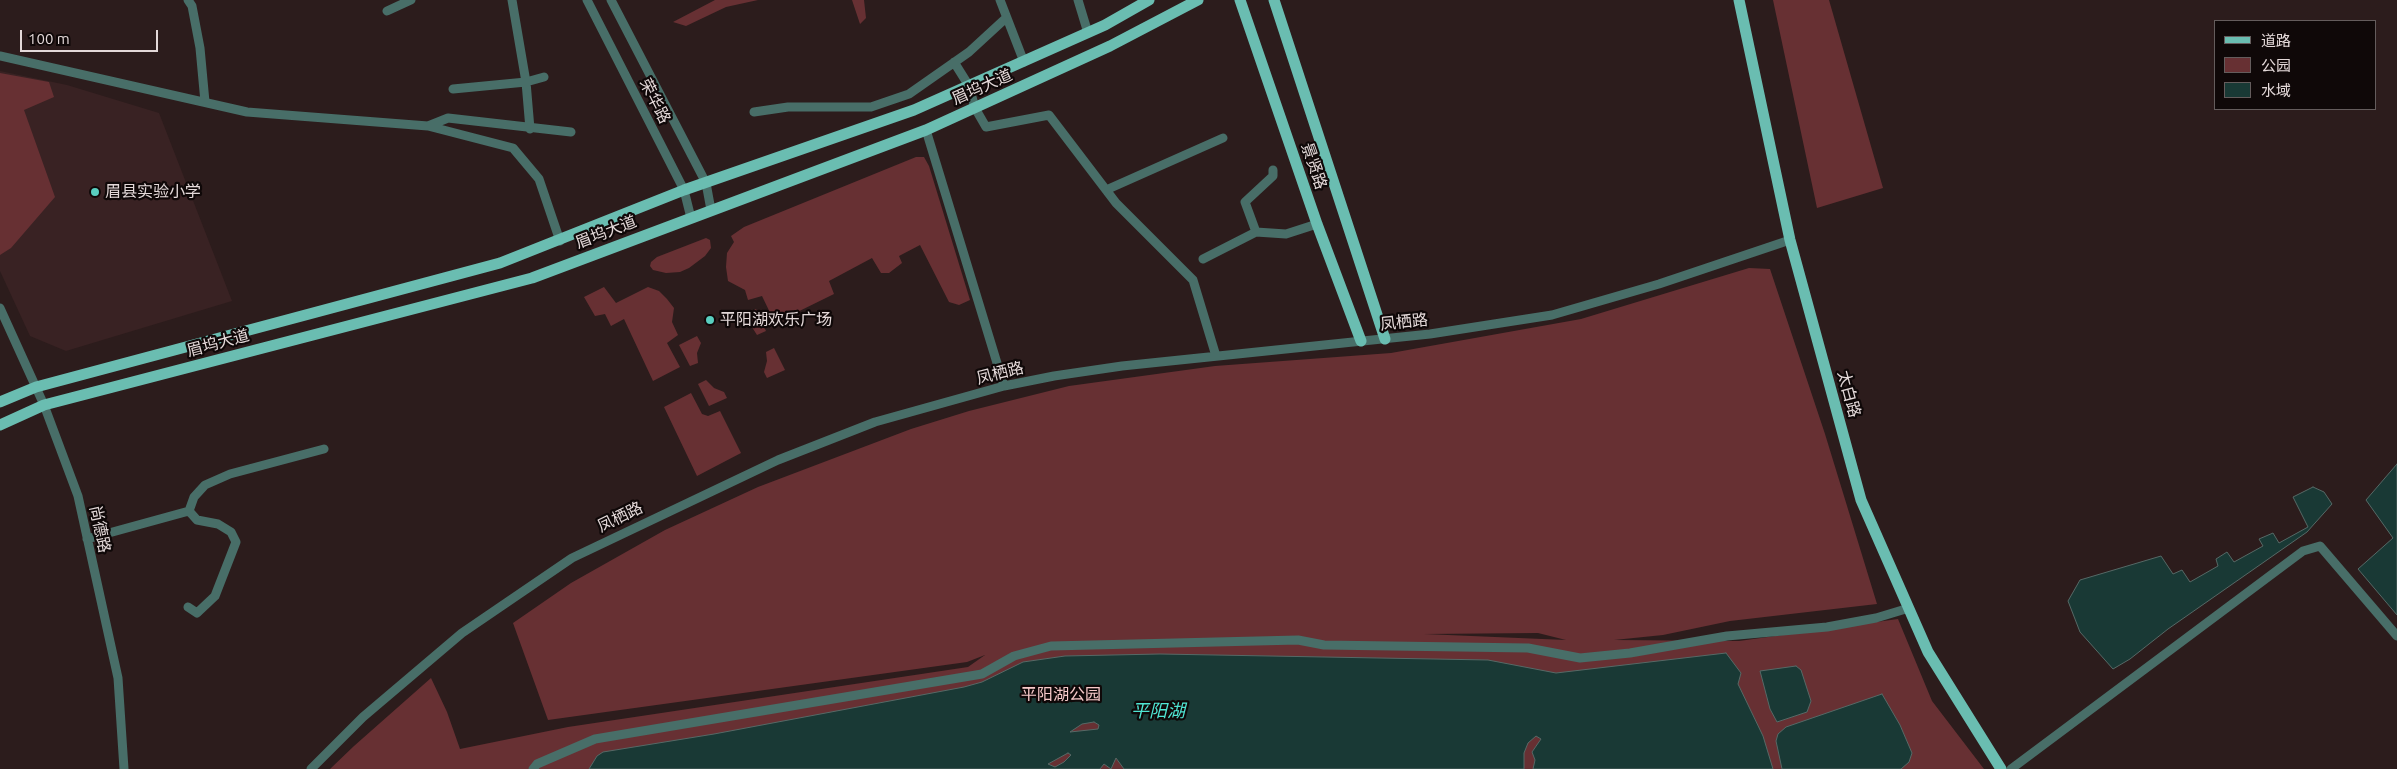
<!DOCTYPE html>
<meta charset="utf-8">
<style>
body{margin:0}
#map{position:relative;width:2397px;height:769px;overflow:hidden;background:#2c1c1c;font-family:Ubuntu,"Noto Sans SC",sans-serif}
canvas{display:block}
.legend{position:absolute;left:2214px;top:20px;width:162px;height:90px;box-sizing:border-box;background:#0f0808;border:1px solid #645c5c;margin:0;padding:6px 9px;list-style:none;font-size:15px;color:#e4d9d9}
.legend li{display:flex;align-items:center;gap:10px;height:25px}
.legend b{width:25px;border:1px solid #645c5c}
.scale{position:absolute;left:20px;top:30px;width:138px;height:22px;box-sizing:border-box;border:2px solid #e4d9d9;border-top:0;padding-left:6px;font-size:15px;line-height:18px;white-space:nowrap;color:#e4d9d9;-webkit-text-stroke:4px #0f0808;paint-order:stroke}
</style>
<div id="map">
<canvas width="2397" height="769"></canvas>
<ul class="legend">
<li><b style="height:6px;background:#6abdb1"></b>道路</li>
<li><b style="height:14px;background:#673033"></b>公园</li>
<li><b style="height:14px;background:#193935"></b>水域</li>
</ul>
<div class="scale">100 m</div>
</div>
<script>
const context = document.querySelector('canvas').getContext('2d');
context.lineJoin = 'round';
function fill(path, color) {
  context.fillStyle = color;
  context.fill(path, 'evenodd');
}
function toPath(rows) {
  const path = new Path2D();
  for (const r of rows) {
    path.moveTo(r[0], r[1]);
    for (let i = 2; i < r.length; i += 2) path.lineTo(r[i], r[i + 1]);
  }
  return path;
}
function trace(path, color, width, dash) {
  context.strokeStyle = color;
  context.lineWidth = width;
  context.lineCap = dash ? 'butt' : 'round';
  context.setLineDash(dash || []);
  context.stroke(path);
}
function drawText(font, color, halo, rows, align = 'center') {
  context.font = font + ' Ubuntu,"Noto Sans SC",sans-serif';
  context.lineWidth = 4.5;
  context.setLineDash([]);
  context.textBaseline = 'middle';
  context.strokeStyle = halo;
  context.fillStyle = color;
  for (const [text, x, y, turn = 0] of rows) {
    context.save();
    context.translate(x, y);
    context.rotate((+turn || 0) * Math.PI / 180);
    context.textAlign = isNaN(turn) ? turn : align;
    if (halo) context.strokeText(text, 0, 0);
    context.fillText(text, 0, 0);
    context.restore();
  }
}
fill(toPath([
 [0,71,67,85,159,113,232,301,66,351,30,336,0,271]
]), '#392223');
fill(toPath([
 [715,0,758,0,726,7,686,26,673,22],
 [852,0,864,0,866,18,860,24],
 [1773,0,1829,0,1883,188,1817,208],
 [0,73,49,82,54,97,24,110,55,197,11,248,0,255],
 [916,157,924,157,929,166,970,300,959,305,949,302,920,245,899,256,902,263,889,273,881,273,872,258,829,281,834,294,775,323,762,296,748,300,745,290,728,281,726,267,727,253,734,242,731,236,744,227],
 [706,238,710,240,711,248,705,256,689,268,680,272,666,273,653,270,650,266,651,262,657,257],
 [1749,268,1770,269,1825,434,1877,604,1730,621,1663,635,1614,640,1739,641,1898,619,1932,701,1984,769,330,769,354,746,431,678,447,712,460,749,568,727,968,667,985,655,967,662,548,720,513,623,571,583,665,530,758,487,911,429,969,411,1069,386,1215,366,1391,353,1581,319],
 [1538,633,1566,640,1424,634,1425,634],
 [604,287,616,303,648,287,659,291,667,299,674,308,672,322,678,335,667,343,680,367,653,381,624,319,611,326,605,314,595,316,584,297],
 [756,309,766,331,757,335,750,324,741,323,738,317],
 [697,336,701,343,697,353,698,363,690,366,679,345],
 [774,348,785,370,767,378,764,372,767,361,766,352],
 [706,380,714,388,724,392,727,398,709,406,698,384],
 [691,393,702,414,708,416,720,411,741,453,697,476,664,407]
]), '#673033');
const water = toPath([
 [2397,464,2397,615,2358,569,2393,538,2366,500,2397,464],
 [2313,487,2324,492,2332,504,2307,532,2168,629,2130,659,2113,669,2080,632,2068,601,2080,580,2161,556,2173,574,2182,570,2190,582,2218,566,2216,559,2227,552,2234,562,2263,546,2259,539,2273,533,2279,543,2308,527,2293,497,2313,487],
 [1726,653,1741,673,1738,684,1763,736,1773,769,1533,769,1535,760,1532,752,1541,739,1536,736,1528,743,1524,753,1524,769,1124,769,1116,758,1111,769,1104,764,1100,769,589,769,597,756,603,752,714,734,964,687,982,682,1023,662,1065,656,1160,654,1488,660,1556,673,1726,653],
 [1094,722,1099,725,1098,729,1070,732,1082,724,1094,722],
 [1068,753,1071,755,1064,762,1055,767,1048,764,1068,753],
 [1796,666,1801,670,1811,701,1807,712,1777,722,1770,709,1760,671,1796,666],
 [1882,694,1900,725,1912,753,1909,762,1901,769,1782,769,1776,741,1778,734,1786,727,1882,694]
]);
fill(water, '#193935');
trace(water, '#566966', 1);
trace(toPath([
 [188,0,192,6,200,48,205,102],
 [512,0,526,82,530,129],
 [587,0,684,190,691,218],
 [611,0,706,183,711,210],
 [1000,0,1024,62],
 [1078,0,1088,33],
 [387,11,411,0],
 [0,56,247,112,428,126,513,148,539,179,560,241],
 [954,62,969,86,975,108,986,127,1049,115,1116,203,1193,280,1216,356],
 [453,89,526,82,544,77],
 [754,112,788,107,871,107,909,94,969,52,1006,18],
 [428,126,448,118,571,132],
 [926,130,1004,386],
 [1106,190,1223,138],
 [1256,232,1245,202,1273,176,1273,170],
 [1203,259,1256,232,1286,234,1317,224],
 [0,308,44,405,78,496,118,678,124,769],
 [87,539,189,511],
 [188,607,197,613,215,596,236,542,231,532,218,524,197,520,189,511,194,497,205,485,230,474,324,449],
 [311,769,363,717,462,633,572,558,778,460,875,422,1004,386,1054,376,1122,366,1430,334,1552,315,1659,284,1790,240],
 [533,769,537,764,595,739,982,674,1014,656,1051,646,1298,640,1324,645,1528,648,1580,658,1630,653,1727,636,1827,627,1876,618,1909,608],
 [2011,769,2303,551,2320,546,2397,636]
]), '#486e68', 9);
trace(toPath([
 [1240,0,1317,224,1361,341],
 [1274,0,1385,339],
 [1739,0,1790,240,1861,500,1928,652,2001,769],
 [0,402,36,387,500,263,684,190,914,110,1105,25,1149,0],
 [0,425,44,405,532,278,926,130,1110,46,1198,0]
]), '#6abdb1', 11);
for (const [x, y, r, color] of [
 [95,192,5,"#59cebf"],
 [710,320,5,"#59cebf"]
]) {
  const dot = new Path2D();
  dot.arc(x, y, r, 0, 2 * Math.PI);
  context.fillStyle = color;
  context.fill(dot);
  trace(dot, '#0f0808', 2);
}
drawText('16px', '#e4d9d9', '#0f0808', [
 ["眉坞大道",982,87,-24],
 ["荣华路",655,101,63],
 ["景贤路",1314,166,71],
 ["眉坞大道",606,232,-21],
 ["凤栖路",1404,322,-6],
 ["眉坞大道",218,343,-15],
 ["凤栖路",1000,373,-14],
 ["太白路",1849,394,75],
 ["凤栖路",620,517,-26],
 ["尚德路",100,529,78]
]);
drawText('16px', '#e4d9d9', '#0f0808', [
 ["眉县实验小学",105,192],
 ["平阳湖欢乐广场",720,320]
], 'left');
drawText('16px', '#f7caca', '#0f0808', [
 ["平阳湖公园",1061,695]
]);
drawText('italic 18px', '#4fe5d3', '#0f0808', [
 ["平阳湖",1158,711]
]);
</script>
